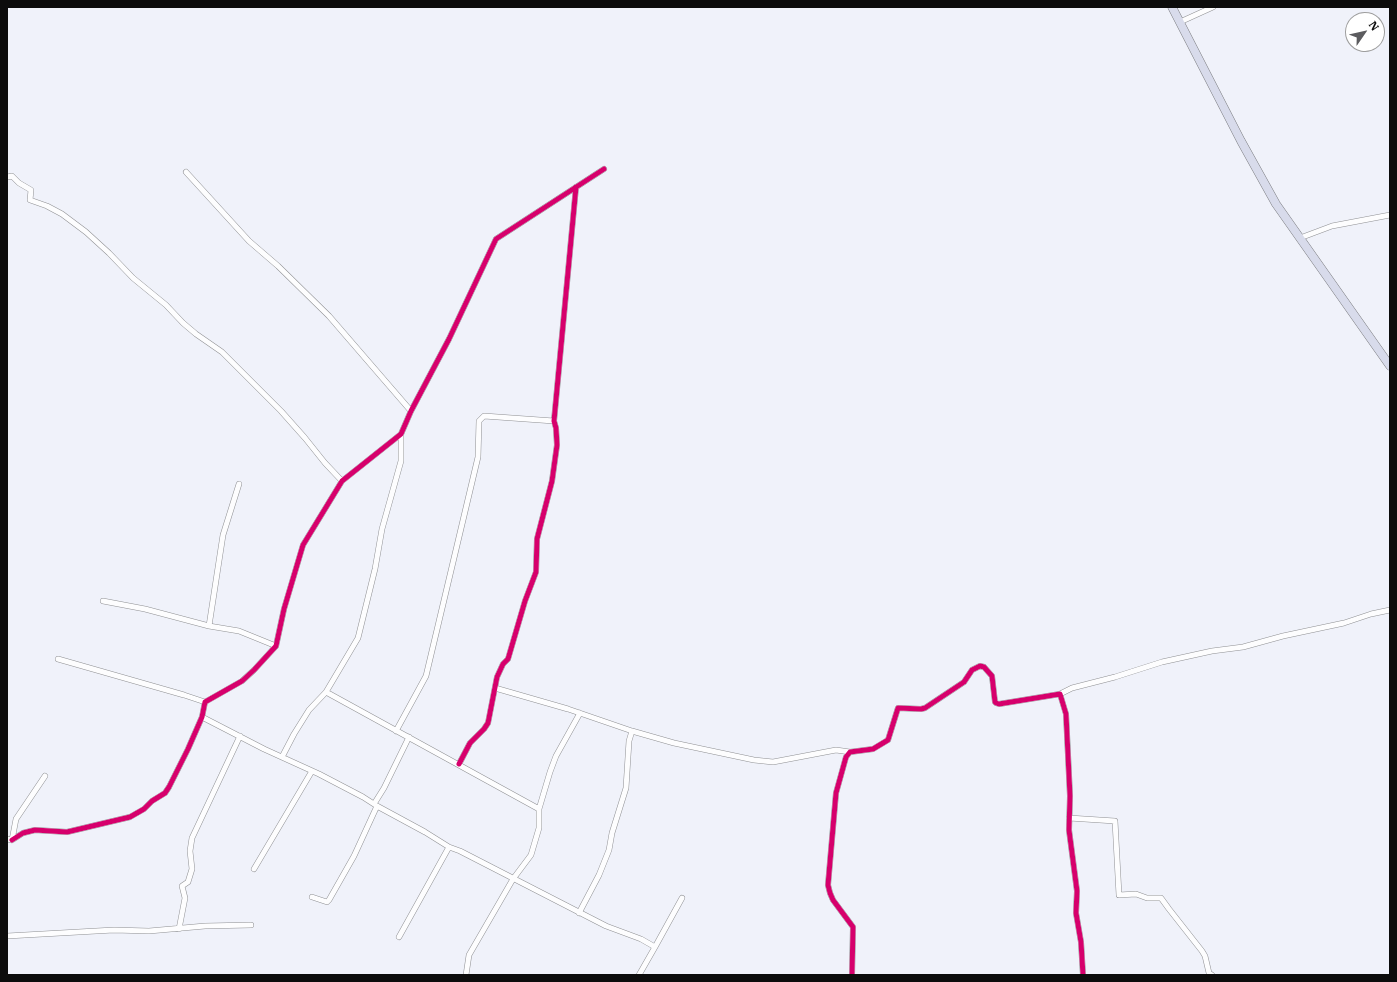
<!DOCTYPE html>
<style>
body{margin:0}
#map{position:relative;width:1397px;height:982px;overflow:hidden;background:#f0f2fa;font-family:"IBM Plex Serif",serif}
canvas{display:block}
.frame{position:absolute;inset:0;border:8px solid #0c0c0c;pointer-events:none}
.north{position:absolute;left:1345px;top:12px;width:40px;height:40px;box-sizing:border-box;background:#fff;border:1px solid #9e9e9e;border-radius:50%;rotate:56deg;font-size:11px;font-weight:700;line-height:16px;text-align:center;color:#0c0c0c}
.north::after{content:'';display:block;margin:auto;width:14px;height:18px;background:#5c5c5f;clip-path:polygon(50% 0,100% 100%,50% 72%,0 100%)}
</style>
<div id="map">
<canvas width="1397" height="982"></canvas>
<div class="frame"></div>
<div class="north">N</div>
</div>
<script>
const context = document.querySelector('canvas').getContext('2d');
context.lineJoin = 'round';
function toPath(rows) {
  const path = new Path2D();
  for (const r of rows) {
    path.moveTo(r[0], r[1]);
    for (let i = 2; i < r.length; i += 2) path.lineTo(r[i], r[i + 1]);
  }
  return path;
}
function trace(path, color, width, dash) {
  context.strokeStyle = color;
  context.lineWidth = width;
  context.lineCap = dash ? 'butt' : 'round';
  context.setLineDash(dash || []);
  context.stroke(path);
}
const minor = toPath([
 [1180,22,1213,7],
 [186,172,249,241,278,266,329,316,411,411],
 [7,177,12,176,19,183,31,190,30,200,47,206,62,214,86,232,109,253,133,278,166,305,183,323,196,334,222,352,281,411,305,438,325,463,342,481],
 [1300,238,1332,226,1390,215],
 [103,601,145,609,209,626,239,631,276,646],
 [209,626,223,535,239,484],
 [58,659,184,695,205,702],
 [495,688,568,709,632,731,674,743,754,760,773,762,836,750,850,752],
 [326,692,539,809],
 [1060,694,1072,688,1115,677,1162,662,1212,651,1243,647,1283,636,1344,623,1371,614,1390,610],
 [202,717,264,749,319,774,363,797,377,806,425,832,449,847,460,851,606,926,641,939,655,947,682,898],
 [396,731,426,676,478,457,479,421,484,416,554,421],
 [282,757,294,734,309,710,326,692,358,638,375,569,382,529,401,461,401,434],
 [459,764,470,743,484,729,488,723,497,677,503,664,508,659,525,601,536,572,537,539,552,481,557,445,556,428,554,421,576,187],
 [374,804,384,788,409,737],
 [1069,818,1115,821,1119,895,1136,894,1147,898,1161,898,1169,909,1202,951,1205,956,1209,973,1212,975],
 [7,839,12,840,16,819,45,776],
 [12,840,23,833,35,830,67,832,130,817,144,809,152,801,165,793,169,787,188,749,202,717,205,702,242,681,254,670,276,646,284,609,303,545,342,481,401,434,411,411,449,339,496,239,604,169],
 [254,869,312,771],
 [312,897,327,902,329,900,354,856,377,806],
 [579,913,599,875,609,850,612,833,626,788,629,741,632,731],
 [179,929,185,898,182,886,188,882,192,869,190,851,192,838,240,736],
 [7,936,114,930,149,931,205,926,251,925],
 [399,937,449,847],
 [466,975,469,955,513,879,531,855,539,828,539,809,550,772,556,756,580,713],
 [639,975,655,947],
 [852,975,853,927,833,900,830,893,828,885,836,793,846,757,850,752,873,749,888,740,898,708,921,709,925,708,964,682,972,670,980,666,984,667,992,676,995,702,996,703,999,704,1060,694,1066,714,1070,796,1069,830,1077,891,1076,913,1081,942,1083,975]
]);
const primary = toPath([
 [1172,7,1241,141,1276,204,1390,366]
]);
trace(minor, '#8f9093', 6);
trace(primary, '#7c7d80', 9);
trace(minor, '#fdfdfe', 5);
trace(primary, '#d8dbeb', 8);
trace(toPath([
 [459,764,470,743,484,729,488,723,497,677,503,664,508,659,525,601,536,572,537,539,552,481,557,445,556,428,554,421,576,187],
 [12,840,23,833,35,830,67,832,130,817,144,809,152,801,165,793,169,787,188,749,202,717,205,702,242,681,254,670,276,646,284,609,303,545,342,481,401,434,411,411,449,339,496,239,604,169],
 [852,975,853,927,833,900,830,893,828,885,836,793,846,757,850,752,873,749,888,740,898,708,921,709,925,708,964,682,972,670,980,666,984,667,992,676,995,702,996,703,999,704,1060,694,1066,714,1070,796,1069,830,1077,891,1076,913,1081,942,1083,975]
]), '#d6006c', 5);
</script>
